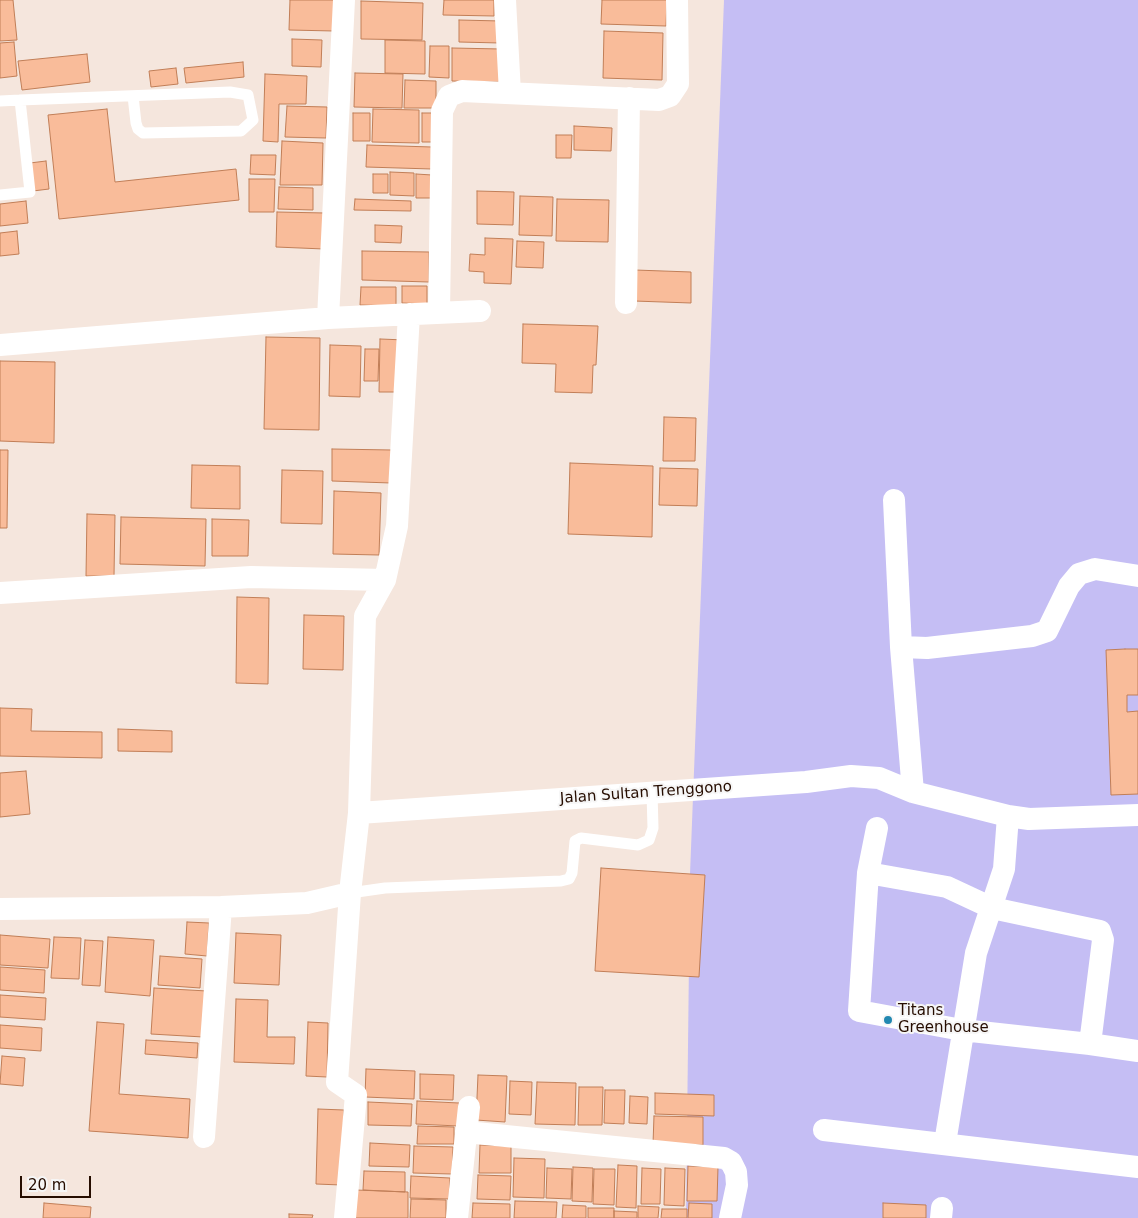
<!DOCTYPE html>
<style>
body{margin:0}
#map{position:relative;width:1138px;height:1218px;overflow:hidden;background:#f5e6dd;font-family:"DejaVu Sans",sans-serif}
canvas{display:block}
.scale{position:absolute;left:20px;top:1176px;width:71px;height:22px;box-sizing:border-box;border:2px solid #260d00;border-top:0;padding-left:6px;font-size:15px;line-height:18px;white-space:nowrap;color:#260d00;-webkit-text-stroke:4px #f6f6f6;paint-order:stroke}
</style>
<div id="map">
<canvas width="1138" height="1218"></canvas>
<div class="scale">20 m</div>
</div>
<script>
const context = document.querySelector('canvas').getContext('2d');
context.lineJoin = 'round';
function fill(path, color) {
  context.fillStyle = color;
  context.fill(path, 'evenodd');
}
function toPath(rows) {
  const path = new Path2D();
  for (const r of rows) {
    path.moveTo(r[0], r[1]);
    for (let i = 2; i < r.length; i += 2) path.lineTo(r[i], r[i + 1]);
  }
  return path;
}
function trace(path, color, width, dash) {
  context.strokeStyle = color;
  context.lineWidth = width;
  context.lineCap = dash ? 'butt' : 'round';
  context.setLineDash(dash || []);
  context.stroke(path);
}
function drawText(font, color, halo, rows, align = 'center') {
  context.font = font + ' "DejaVu Sans",sans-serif';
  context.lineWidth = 4;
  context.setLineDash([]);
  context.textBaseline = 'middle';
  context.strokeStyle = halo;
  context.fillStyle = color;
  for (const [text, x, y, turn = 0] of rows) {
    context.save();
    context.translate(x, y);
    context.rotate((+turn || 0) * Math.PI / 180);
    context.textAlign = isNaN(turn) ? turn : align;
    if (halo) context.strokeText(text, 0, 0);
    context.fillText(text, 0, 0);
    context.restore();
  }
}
fill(toPath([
 [724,0,1138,0,1138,1218,686,1218,690,874]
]), '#c5bef4');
const building = toPath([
 [0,0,13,0,17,40,0,41,0,0],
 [290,0,334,0,334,31,289,30,290,0],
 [444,0,494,0,494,16,443,15,444,0],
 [602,0,667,0,666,26,601,24,602,0],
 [361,1,423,3,422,40,361,39,361,1],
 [459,20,501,21,500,43,459,42,459,20],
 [604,31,663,33,662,80,603,78,604,31],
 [292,39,322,40,321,67,292,66,292,39],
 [385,40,425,41,425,74,385,73,385,40],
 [14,42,17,76,0,78,0,43,14,42],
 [430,46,449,46,449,78,429,77,430,46],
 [452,48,501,49,500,82,452,81,452,48],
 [87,54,90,82,22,90,18,61,87,54],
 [243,62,244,77,186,83,184,68,243,62],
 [176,68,178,84,151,87,149,71,176,68],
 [355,73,403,74,402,108,354,107,355,73],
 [265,74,307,76,306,104,279,104,278,142,263,141,265,74],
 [405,80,436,81,436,108,404,108,405,80],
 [287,106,327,107,326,138,285,137,287,106],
 [107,109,115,182,236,169,239,200,59,219,48,115,107,109],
 [373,109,419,110,419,143,372,142,373,109],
 [353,113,370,113,370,141,353,141,353,113],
 [422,113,434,113,434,142,422,142,422,113],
 [574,126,612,128,611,151,574,150,574,126],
 [556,135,572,135,571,158,556,158,556,135],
 [282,141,323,143,322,185,280,185,282,141],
 [367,145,432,147,432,169,366,167,367,145],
 [251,155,276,155,275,175,250,174,251,155],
 [46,161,49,189,33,191,30,163,46,161],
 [390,172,414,173,414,196,390,195,390,172],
 [373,174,388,174,388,193,373,193,373,174],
 [416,174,432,175,432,198,416,198,416,174],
 [249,179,275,179,274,212,249,212,249,179],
 [279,187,313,188,313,210,278,209,279,187],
 [477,191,514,192,513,225,477,224,477,191],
 [520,196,553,197,552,236,519,235,520,196],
 [355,199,411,201,411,211,354,210,355,199],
 [557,199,609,200,608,242,556,241,557,199],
 [26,201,28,223,0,226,0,204,26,201],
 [277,212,325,213,324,249,276,247,277,212],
 [375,225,402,226,401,243,375,242,375,225],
 [17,231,19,254,0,256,0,233,17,231],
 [485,238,513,239,511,284,484,283,484,272,469,271,470,254,485,255,485,238],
 [517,241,544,242,543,268,516,267,517,241],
 [362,251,429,252,429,282,362,280,362,251],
 [635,270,691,272,691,303,634,301,635,270],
 [402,286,427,286,427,304,402,303,402,286],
 [361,287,396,287,396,306,360,305,361,287],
 [523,324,598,326,596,365,593,365,592,393,555,392,556,364,522,363,523,324],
 [266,337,320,338,319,430,264,429,266,337],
 [380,339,405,340,404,392,379,392,380,339],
 [330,345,361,346,360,397,329,396,330,345],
 [365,349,379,349,378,381,364,381,365,349],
 [0,361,55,362,54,443,0,441,0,361],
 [664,417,696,418,695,461,663,461,664,417],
 [332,449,392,450,391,483,332,481,332,449],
 [0,450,8,450,7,528,0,528,0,450],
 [570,463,653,466,652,537,568,534,570,463],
 [192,465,240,466,240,509,191,508,192,465],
 [660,468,698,469,697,506,659,505,660,468],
 [282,470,323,471,322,524,281,523,282,470],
 [334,491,381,493,379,555,333,554,334,491],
 [87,514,115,515,114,576,86,576,87,514],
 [121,517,206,519,205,566,120,564,121,517],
 [212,519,249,520,248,556,212,556,212,519],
 [237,597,269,598,268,684,236,683,237,597],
 [304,615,344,616,343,670,303,669,304,615],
 [1125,649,1138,649,1138,695,1127,695,1127,712,1138,711,1138,794,1111,795,1106,650,1125,649],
 [0,708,32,709,31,731,102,732,102,758,0,756,0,708],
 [118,729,172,731,172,752,118,751,118,729],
 [26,771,30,814,0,817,0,773,26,771],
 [601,868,705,875,699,977,595,971,601,868],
 [187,922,209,923,207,956,185,954,187,922],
 [236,933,281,935,279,985,234,983,236,933],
 [0,935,50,939,48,968,0,965,0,935],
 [54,937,81,938,79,979,51,978,54,937],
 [108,937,154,940,150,996,105,992,108,937],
 [85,940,103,941,100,986,82,985,85,940],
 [160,956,202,959,200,988,158,985,160,956],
 [0,967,45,970,44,993,0,990,0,967],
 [154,988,207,991,203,1037,151,1034,154,988],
 [0,995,46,998,45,1020,0,1017,0,995],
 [236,999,268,1000,267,1037,295,1037,294,1064,234,1062,236,999],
 [97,1022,124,1024,119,1094,190,1099,188,1138,89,1131,97,1022],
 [308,1022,328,1023,327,1077,306,1076,308,1022],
 [0,1025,42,1028,41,1051,0,1048,0,1025],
 [146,1040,198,1043,197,1058,145,1054,146,1040],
 [2,1056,25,1058,23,1086,0,1084,2,1056],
 [366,1069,415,1071,414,1099,365,1097,366,1069],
 [420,1074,454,1075,453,1100,420,1099,420,1074],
 [478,1075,507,1076,505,1122,476,1120,478,1075],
 [510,1081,532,1082,531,1115,509,1114,510,1081],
 [537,1082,576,1083,575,1125,535,1124,537,1082],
 [579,1087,603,1087,602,1125,578,1125,579,1087],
 [605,1090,625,1090,624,1124,604,1123,605,1090],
 [655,1093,714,1095,714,1116,655,1114,655,1093],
 [630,1096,648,1097,647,1124,629,1123,630,1096],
 [417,1101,459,1103,458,1126,416,1124,417,1101],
 [368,1102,412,1104,411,1126,368,1125,368,1102],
 [318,1109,344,1110,341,1185,316,1184,318,1109],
 [654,1116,703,1117,703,1145,653,1144,654,1116],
 [418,1126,454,1127,454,1144,417,1144,418,1126],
 [370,1143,410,1145,409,1167,369,1166,370,1143],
 [480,1145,511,1146,511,1173,479,1173,480,1145],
 [414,1146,453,1147,452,1174,413,1173,414,1146],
 [514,1158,545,1159,544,1198,513,1197,514,1158],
 [618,1165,637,1166,636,1208,616,1207,618,1165],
 [688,1166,718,1167,717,1201,687,1201,688,1166],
 [573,1167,593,1168,592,1202,572,1201,573,1167],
 [547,1168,572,1169,571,1199,546,1198,547,1168],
 [642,1168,661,1169,660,1204,641,1204,642,1168],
 [665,1168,685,1169,684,1206,664,1205,665,1168],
 [594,1169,615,1169,614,1205,593,1204,594,1169],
 [364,1171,405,1172,405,1192,363,1190,364,1171],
 [478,1175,511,1176,510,1200,477,1199,478,1175],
 [411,1176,450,1178,449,1199,410,1198,411,1176],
 [356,1190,408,1192,408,1218,355,1218,356,1190],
 [411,1199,446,1200,446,1218,410,1218,411,1199],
 [515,1201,557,1202,556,1218,514,1218,515,1201],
 [44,1203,91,1207,90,1218,43,1218,44,1203],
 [473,1203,510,1204,510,1218,472,1218,473,1203],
 [689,1203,712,1204,712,1218,688,1218,689,1203],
 [883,1203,926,1205,926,1218,883,1218,883,1203],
 [563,1205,586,1206,586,1218,562,1218,563,1205],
 [638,1206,659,1207,658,1218,638,1218,638,1206],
 [588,1208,614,1208,614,1218,588,1218,588,1208],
 [662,1209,687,1209,687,1218,661,1218,662,1209],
 [614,1211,637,1212,637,1218,614,1218,614,1211],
 [289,1214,313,1215,312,1218,289,1218,289,1214]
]);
fill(building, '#f9bc9a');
trace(building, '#c17e57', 1);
trace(toPath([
 [0,101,20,100,230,92,248,95,253,120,241,131,143,133,138,129,136,123,133,96],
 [0,195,30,192,20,100],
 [350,893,385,888,561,881,569,879,572,873,575,841,581,838,638,845,649,840,653,828,652,793]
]), '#fff', 11);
trace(toPath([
 [505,0,510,93],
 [626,303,629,98],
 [439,313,442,111,449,96,462,91,659,100,670,96,678,84,677,0],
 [328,318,344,0],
 [0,345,328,318,480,311],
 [894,500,901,647,913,792],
 [0,593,251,577,385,580],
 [901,647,927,648,1032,636,1047,631,1069,586,1079,574,1095,569,1138,576],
 [359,813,365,616,385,580,397,526,409,314],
 [877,828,868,873,859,1011,962,1030,1090,1044,1138,1051],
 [868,873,947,887,992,908,1100,931,1103,940,1090,1044],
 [0,909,221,907,307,903,350,893,359,813,806,782,851,776,879,778,913,792,1008,816,1029,819,1138,815],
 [824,1130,1138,1167],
 [466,1132,724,1158,731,1162,736,1172,737,1185,730,1218],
 [204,1137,221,907],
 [945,1143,976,953,1004,869,1008,816],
 [345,1218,356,1095,337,1082,350,893],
 [457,1218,469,1107],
 [941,1218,942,1208]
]), '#fff', 22);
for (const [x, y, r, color] of [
 [888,1020,5,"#2288b1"]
]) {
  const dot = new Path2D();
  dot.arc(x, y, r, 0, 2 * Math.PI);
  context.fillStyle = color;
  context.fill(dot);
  trace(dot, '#f6f6f6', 2);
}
drawText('15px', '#260d00', '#f6f6f6', [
 ["Jalan Sultan Trenggono",646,793,-4]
]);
drawText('15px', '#260d00', '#f6f6f6', [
 ["Titans",898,1011],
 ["Greenhouse",898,1028]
], 'left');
</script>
